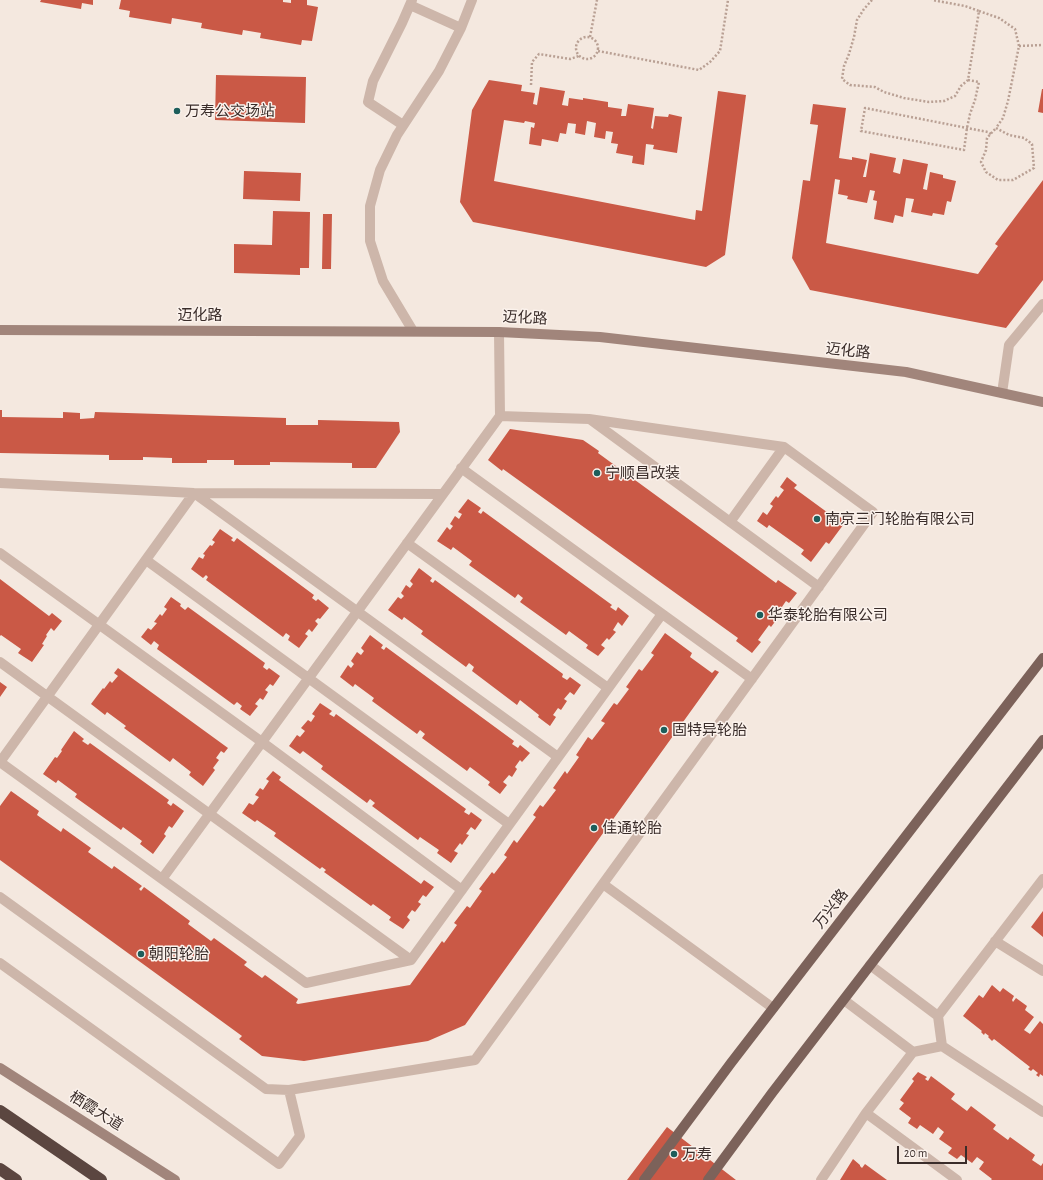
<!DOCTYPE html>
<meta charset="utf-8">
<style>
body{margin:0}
#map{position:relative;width:1043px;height:1180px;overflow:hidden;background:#f4e8df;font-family:"Alegreya Sans",sans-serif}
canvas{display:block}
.scale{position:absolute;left:897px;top:1146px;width:70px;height:18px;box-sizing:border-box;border:2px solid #3a2d2a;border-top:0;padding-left:5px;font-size:12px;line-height:14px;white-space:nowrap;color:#3a2d2a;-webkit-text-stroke:3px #fbf2ec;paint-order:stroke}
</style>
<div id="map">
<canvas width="1043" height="1180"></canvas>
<div class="scale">20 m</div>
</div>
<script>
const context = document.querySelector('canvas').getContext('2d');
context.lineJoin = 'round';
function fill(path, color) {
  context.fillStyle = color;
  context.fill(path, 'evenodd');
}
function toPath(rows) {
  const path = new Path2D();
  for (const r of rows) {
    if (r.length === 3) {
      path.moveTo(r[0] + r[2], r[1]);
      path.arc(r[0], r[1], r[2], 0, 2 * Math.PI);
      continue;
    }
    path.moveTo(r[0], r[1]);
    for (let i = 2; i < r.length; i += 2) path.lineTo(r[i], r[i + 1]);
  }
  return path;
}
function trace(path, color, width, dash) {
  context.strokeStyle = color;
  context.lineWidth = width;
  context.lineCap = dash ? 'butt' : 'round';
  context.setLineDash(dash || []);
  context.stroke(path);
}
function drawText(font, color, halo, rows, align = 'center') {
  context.font = font + ' "Alegreya Sans","Noto Sans SC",sans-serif';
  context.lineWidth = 3;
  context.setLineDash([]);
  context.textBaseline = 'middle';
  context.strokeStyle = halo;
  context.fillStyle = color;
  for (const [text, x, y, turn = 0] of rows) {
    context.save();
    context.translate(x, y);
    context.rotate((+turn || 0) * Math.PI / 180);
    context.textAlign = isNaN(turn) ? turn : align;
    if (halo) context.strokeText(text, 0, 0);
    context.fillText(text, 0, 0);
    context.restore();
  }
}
fill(toPath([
 [41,0,93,0,93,5,82,3,81,9,40,2],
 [121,0,283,0,283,2,291,3,291,0,307,0,307,5,318,7,312,41,302,40,301,45,260,38,261,33,243,30,242,35,201,28,202,23,172,18,171,24,129,17,130,11,119,9],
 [216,75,306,77,305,123,215,120],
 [489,80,522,85,521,91,535,93,533,104,537,105,540,87,565,91,562,105,568,106,569,98,583,100,583,98,608,102,608,107,622,109,621,116,626,116,628,104,654,108,651,128,653,129,655,116,668,117,669,114,682,117,677,153,653,149,654,145,646,144,644,165,632,163,633,156,616,153,618,144,611,143,613,132,606,131,605,139,594,137,596,123,587,121,585,135,575,133,576,124,568,123,566,134,560,133,558,142,542,139,541,146,529,144,531,127,534,128,535,123,525,121,524,123,504,120,494,181,695,220,696,210,702,211,718,91,746,95,725,255,706,267,473,222,460,202,472,110],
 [1042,89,1043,89,1043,113,1038,112],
 [813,104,846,108,839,158,852,160,852,157,867,160,863,177,866,177,870,153,896,158,893,172,900,174,903,159,928,164,923,189,927,190,930,172,943,175,943,178,956,181,951,202,947,201,944,215,933,213,932,216,911,212,914,199,906,198,903,217,895,215,893,223,874,219,877,201,873,200,875,191,870,190,867,203,847,199,848,196,838,194,840,180,835,179,826,243,978,274,998,246,995,244,1043,180,1043,280,1006,328,810,290,792,258,803,180,810,181,818,125,810,124],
 [244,171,301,173,300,201,243,199],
 [273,211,310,212,309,268,300,268,300,275,234,273,234,244,272,245],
 [323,214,332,214,331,269,322,269],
 [0,410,2,410,2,417,63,418,63,412,80,413,80,419,94,418,95,412,286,418,286,425,318,425,318,420,399,422,400,432,376,468,352,468,352,463,270,462,270,465,234,465,234,460,207,460,207,463,172,463,172,458,143,457,143,460,109,460,109,455,0,453],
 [510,429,583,440,599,451,598,453,776,583,778,580,797,593,789,603,786,601,775,617,777,619,771,627,769,625,758,640,761,642,752,653,736,641,738,638,503,469,502,471,488,460],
 [787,477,797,485,794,488,835,518,837,515,846,521,829,544,826,542,811,562,801,554,804,550,769,525,767,528,757,521,763,512,767,515,773,506,770,504,776,496,778,498,784,490,780,487],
 [468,499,481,508,478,512,481,514,483,511,612,605,610,607,616,611,618,607,629,616,622,626,618,622,613,630,616,632,609,640,607,638,601,645,605,648,598,656,586,648,588,645,569,631,566,635,520,602,523,598,518,594,515,598,469,565,472,561,453,547,451,550,437,541,447,527,450,530,453,526,450,524,455,516,459,519,462,514,458,512],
 [220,529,233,538,231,540,234,542,237,538,314,595,312,598,316,601,318,599,329,608,320,619,318,618,315,621,318,624,312,632,309,629,305,634,308,636,299,648,288,640,290,636,286,633,283,637,206,580,208,577,206,575,203,578,191,569,199,557,203,559,205,555,203,554,210,545,212,546,215,542,212,540],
 [419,568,432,578,430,581,433,583,435,580,563,674,562,677,567,680,570,677,581,685,574,695,570,692,564,699,567,701,561,710,558,708,553,715,556,717,550,726,538,717,539,715,520,700,517,705,472,671,474,667,469,663,466,667,421,634,423,631,404,617,402,620,388,610,398,597,401,599,404,596,401,593,406,585,410,588,413,584,410,581],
 [0,579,49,616,52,613,62,621,54,631,51,628,46,635,47,636,42,644,44,645,32,662,18,653,21,649,1,635,0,636],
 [171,597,181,604,180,606,185,610,188,607,265,663,263,667,267,670,269,668,280,676,273,686,270,684,265,690,268,692,263,700,260,698,255,704,258,706,250,716,240,709,242,706,237,702,234,705,157,649,159,645,154,641,151,645,141,637,148,628,151,630,157,623,154,622,160,614,162,616,167,609,164,607],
 [665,633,692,653,690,657,712,673,715,670,719,672,465,1025,428,1041,304,1061,262,1056,239,1039,242,1036,0,860,0,806,11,791,39,811,37,815,61,832,63,828,91,848,88,852,112,869,114,866,142,886,139,889,141,891,144,887,190,921,188,924,211,941,214,938,247,962,244,965,262,978,265,975,298,999,296,1003,298,1004,410,985,442,941,444,943,457,925,454,923,467,906,470,908,482,891,479,889,492,872,494,874,507,857,504,855,514,840,517,843,536,817,533,815,540,805,543,807,556,790,553,788,565,771,567,774,579,757,576,755,588,737,592,740,605,723,601,721,614,703,617,705,629,689,626,687,639,669,642,671,654,655,651,653],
 [370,635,383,645,381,648,384,650,386,647,514,741,512,744,518,748,520,745,530,753,522,762,520,760,515,767,517,769,512,777,509,775,503,782,507,785,500,794,488,785,490,782,470,767,467,771,422,738,425,734,420,730,417,734,372,701,374,698,355,684,353,687,340,677,348,665,351,668,354,664,351,661,357,652,361,655,364,651,361,648],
 [118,668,228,748,224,753,221,751,216,758,219,760,213,768,215,770,203,786,189,775,191,772,173,758,170,762,124,728,126,726,107,712,105,715,91,704,103,688,104,689,110,681,112,683,118,676,114,673],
 [0,682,7,687,0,697],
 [320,703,332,711,329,714,334,717,336,714,466,809,464,812,469,815,471,812,482,820,475,830,471,827,466,834,469,835,462,845,460,843,454,851,458,853,451,863,437,853,439,850,420,837,418,840,372,806,375,803,370,799,367,803,321,769,323,766,303,751,300,754,289,746,297,735,300,737,305,731,301,728,308,720,311,722,315,716,312,714],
 [74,731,84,739,82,741,88,745,90,743,169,800,167,803,171,806,173,803,184,811,172,828,169,826,164,834,166,836,153,854,140,844,142,841,123,827,121,830,75,797,77,794,58,780,56,783,43,774,55,757,57,758,62,751,61,750],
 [273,771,281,777,279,780,421,884,424,880,434,887,426,897,423,895,418,902,421,904,415,912,412,910,407,917,410,920,403,929,389,920,391,917,373,904,371,906,324,872,326,870,322,867,320,869,274,836,276,833,257,820,255,822,242,813,249,803,253,805,259,797,255,795,260,788,263,790,269,781,266,779],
 [1043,911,1043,937,1031,927],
 [992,985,1000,992,1003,988,1014,996,1012,1000,1013,1002,1016,998,1027,1006,1025,1010,1034,1017,1024,1030,1030,1034,1040,1021,1043,1024,1043,1076,1040,1074,1039,1077,1036,1075,1038,1073,1033,1069,1031,1071,1028,1069,1030,1067,994,1039,992,1041,988,1037,989,1036,985,1033,984,1035,981,1032,982,1031,963,1016,979,995,983,998],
 [918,1072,927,1077,925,1079,928,1081,931,1076,955,1094,951,1099,967,1111,971,1106,996,1125,993,1129,1008,1140,1010,1137,1035,1155,1032,1160,1041,1166,1043,1163,1043,1180,991,1180,992,1179,979,1169,984,1162,977,1157,972,1163,961,1155,957,1159,948,1153,952,1148,939,1139,944,1132,938,1127,933,1134,920,1125,917,1129,908,1123,911,1118,899,1109,904,1103,900,1100,914,1081,912,1079],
 [667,1127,736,1180,627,1180],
 [853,1159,860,1165,860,1166,862,1168,865,1164,887,1180,840,1180]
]), '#ca5946');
trace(toPath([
 [872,0,864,9,857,20,854,37,849,54,844,66,842,79,850,85,875,87,884,92,904,98,929,102,944,101,955,96,961,86,968,80,979,11,965,6,932,0],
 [979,11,999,18,1015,29,1019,46,1008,101,1003,118,996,128],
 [587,48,11],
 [590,37,597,0],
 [1019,46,1043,45],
 [598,51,699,70,710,62,720,51,728,0],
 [968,80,979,82,975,100,970,114,967,128,964,150,861,131,865,108,967,128,988,132,991,134],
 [531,85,532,62,539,54,570,59,579,56],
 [996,128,1009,135,1024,138,1032,144,1034,168,1013,180,998,180,986,172,981,162,986,150,987,138,996,128]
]), '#b9a094', 2.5, [2, 2]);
trace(toPath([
 [410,5,461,28],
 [403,125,368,102,373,81,402,23,412,0],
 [413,331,383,281,370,241,370,206,380,170,397,135,439,71,461,28,472,0],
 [1002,393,1009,345,1043,304],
 [591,420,819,587],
 [461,468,752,679],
 [0,483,194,493,442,494],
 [730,522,784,447],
 [407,543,608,688],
 [0,553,262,742,462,890],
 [146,560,509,824],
 [0,662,411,960,662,614],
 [0,762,194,493,558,757],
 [0,762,306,983,411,960],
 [162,879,500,416,499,332],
 [603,884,773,1008],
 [0,897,266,1089,289,1090,475,1060,873,512,784,447,589,419,500,416],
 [995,941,1043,971],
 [0,963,279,1164,300,1136,289,1090],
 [870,965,938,1016,1043,879],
 [844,1000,913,1052,866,1113,957,1180],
 [942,1046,1043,1112],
 [913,1052,942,1046,938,1016],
 [821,1180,866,1113]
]), '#cdb6aa', 10);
trace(toPath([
 [0,330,499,332,600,337,906,372,1043,402],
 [0,1068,175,1180]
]), '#a1857b', 10);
trace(toPath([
 [644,1180,731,1063,1043,658],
 [708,1180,772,1093,1043,740]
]), '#7c625a', 10);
trace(toPath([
 [0,1111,101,1180],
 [0,1169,16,1180]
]), '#5b4640', 12);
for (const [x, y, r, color] of [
 [177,111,4,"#1d5e5b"],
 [597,473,4,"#1d5e5b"],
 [817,519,4,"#1d5e5b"],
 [760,615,4,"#1d5e5b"],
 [664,730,4,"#1d5e5b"],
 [594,828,4,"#1d5e5b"],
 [141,954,4,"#1d5e5b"],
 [674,1154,4,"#1d5e5b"]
]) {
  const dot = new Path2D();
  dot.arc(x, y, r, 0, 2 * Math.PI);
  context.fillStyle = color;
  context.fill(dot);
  trace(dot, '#fbf2ec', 1.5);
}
drawText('15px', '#3a2d2a', '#fbf2ec', [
 ["万寿公交场站",185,111],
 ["宁顺昌改装",605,473],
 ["南京三门轮胎有限公司",825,519],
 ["华泰轮胎有限公司",768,615],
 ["固特异轮胎",672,730],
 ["佳通轮胎",602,828],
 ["朝阳轮胎",149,954],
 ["万寿",682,1154]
], 'left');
drawText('15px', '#3a2d2a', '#fbf2ec', [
 ["迈化路",200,315],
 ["迈化路",525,318,3],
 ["迈化路",848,351,6],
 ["万兴路",831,909,-52],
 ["栖霞大道",96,1111,32]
]);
</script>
